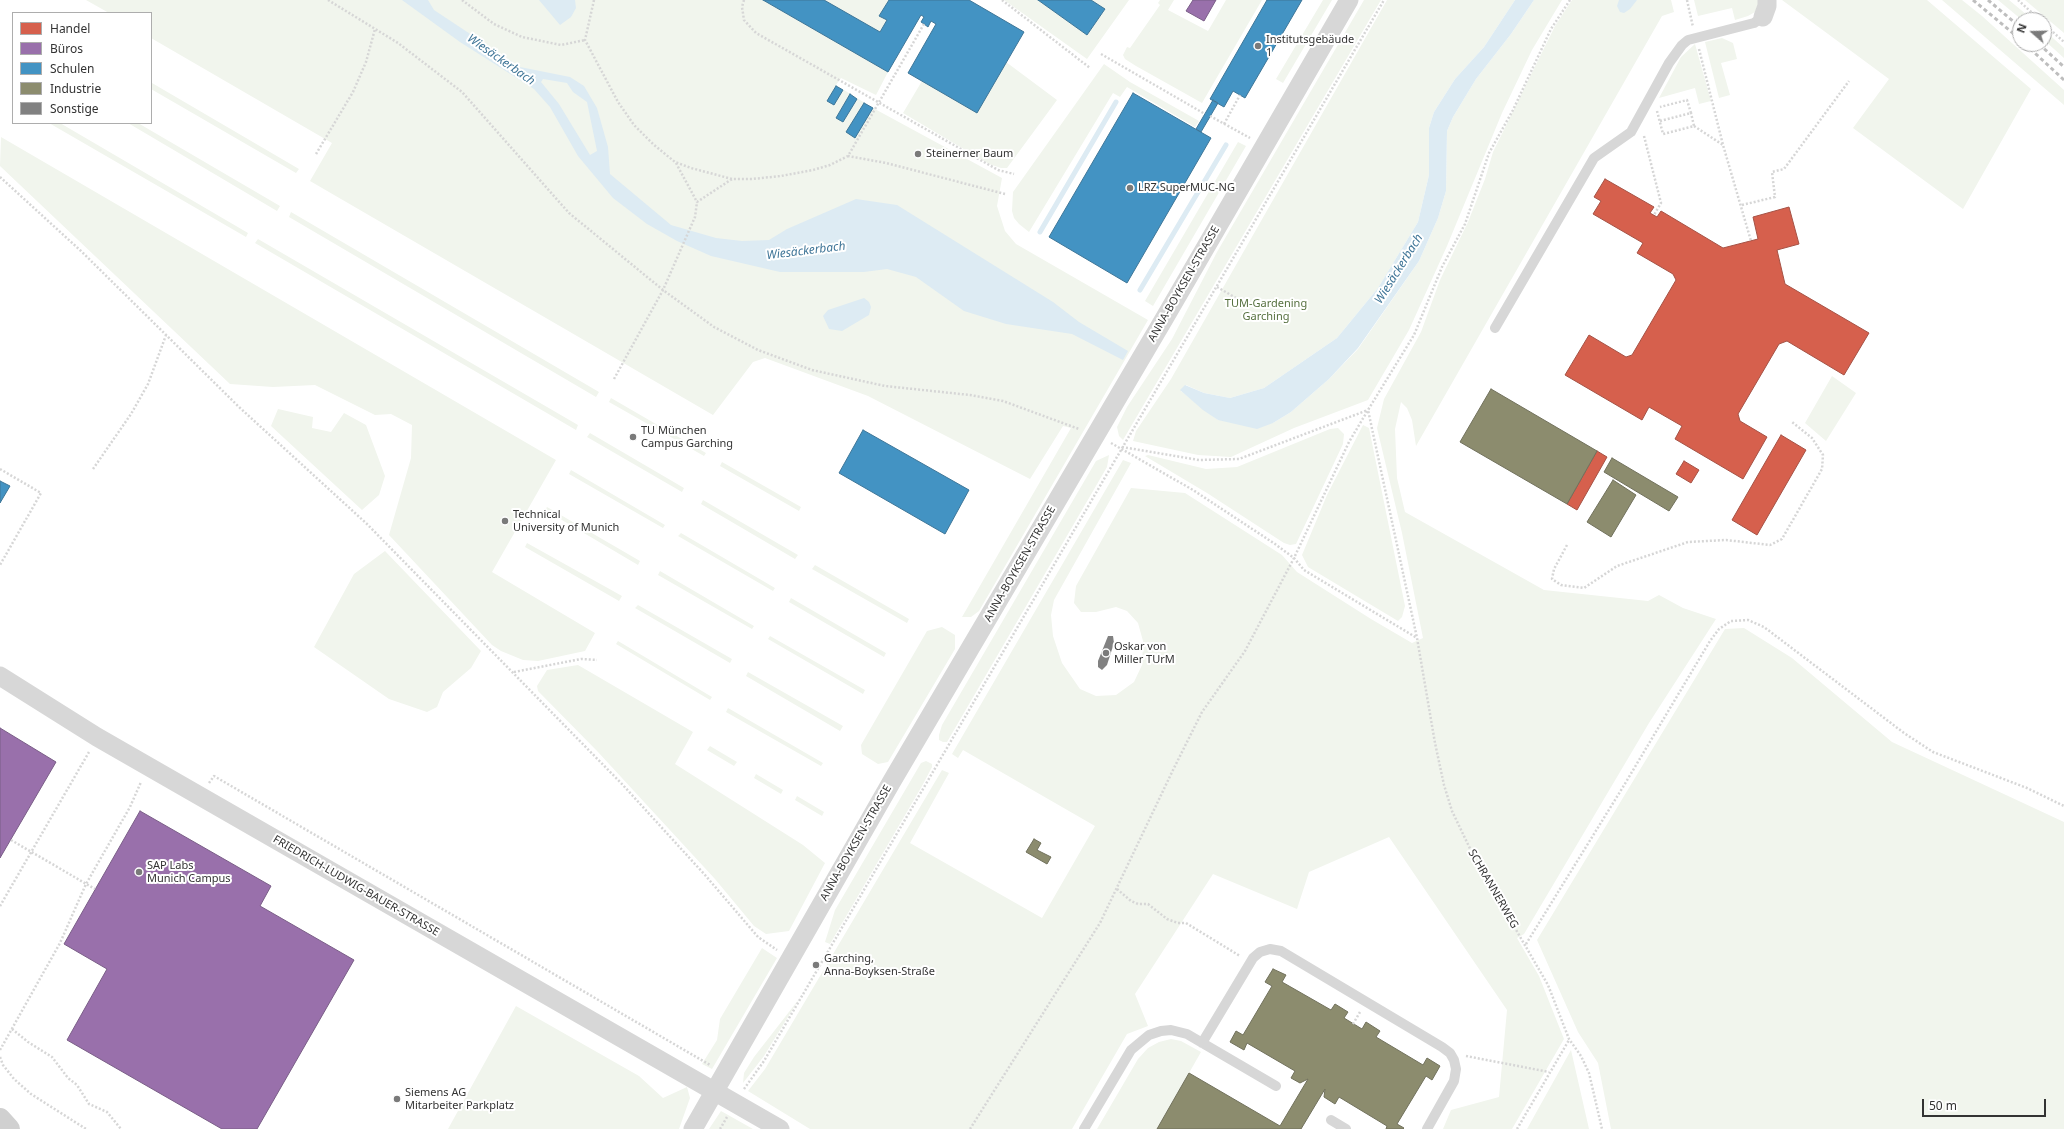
<!DOCTYPE html>
<meta charset="utf-8">
<style>
body{margin:0}
#map{position:relative;width:2064px;height:1129px;overflow:hidden;background:#fff;font-family:"Noto Sans",sans-serif}
canvas{display:block}
.legend{position:absolute;left:12px;top:12px;width:140px;height:112px;box-sizing:border-box;background:#fff;border:1px solid #adadad;margin:0;padding:5px 7px;list-style:none;font-size:12px;color:#333}
.legend li{display:flex;align-items:center;gap:8px;height:20px}
.legend b{width:20px;border:1px solid #adadad}
.north{position:absolute;left:2012px;top:12px;width:40px;height:40px;box-sizing:border-box;background:#fff;border:1px solid #adadad;border-radius:50%;rotate:290deg;font-size:11px;font-weight:700;line-height:16px;text-align:center;color:#333}
.north::after{content:'';display:block;margin:auto;width:14px;height:18px;background:#7a7a7a;clip-path:polygon(50% 0,100% 100%,50% 72%,0 100%)}
.scale{position:absolute;left:1922px;top:1099px;width:124px;height:18px;box-sizing:border-box;border:2px solid #333;border-top:0;padding-left:5px;font-size:12px;line-height:14px;white-space:nowrap;color:#333;-webkit-text-stroke:3px #fff;paint-order:stroke}
</style>
<div id="map">
<canvas width="2064" height="1129"></canvas>
<ul class="legend">
<li><b style="height:11px;background:#d6604d"></b>Handel</li>
<li><b style="height:11px;background:#9970ab"></b>Büros</li>
<li><b style="height:11px;background:#4393c3"></b>Schulen</li>
<li><b style="height:11px;background:#8c8c6e"></b>Industrie</li>
<li><b style="height:11px;background:#818181"></b>Sonstige</li>
</ul>
<div class="north">N</div>
<div class="scale">50 m</div>
</div>
<script>
const context = document.querySelector('canvas').getContext('2d');
context.lineJoin = 'round';
function fill(path, color) {
  context.fillStyle = color;
  context.fill(path, 'evenodd');
}
function toPath(rows) {
  const path = new Path2D();
  for (const r of rows) {
    path.moveTo(r[0], r[1]);
    for (let i = 2; i < r.length; i += 2) path.lineTo(r[i], r[i + 1]);
  }
  return path;
}
function trace(path, color, width, dash) {
  context.strokeStyle = color;
  context.lineWidth = width;
  context.lineCap = dash ? 'butt' : 'round';
  context.setLineDash(dash || []);
  context.stroke(path);
}
function drawText(font, color, halo, rows, align = 'center') {
  context.font = font + ' "Noto Sans",sans-serif';
  context.lineWidth = 4;
  context.setLineDash([]);
  context.textBaseline = 'middle';
  context.strokeStyle = halo;
  context.fillStyle = color;
  for (const [text, x, y, turn = 0] of rows) {
    context.save();
    context.translate(x, y);
    context.rotate((+turn || 0) * Math.PI / 180);
    context.textAlign = isNaN(turn) ? turn : align;
    if (halo) context.strokeText(text, 0, 0);
    context.fillText(text, 0, 0);
    context.restore();
  }
}
fill(toPath([
 [86,0,763,0,888,72,876,95,841,78,836,85,873,108,1002,178,997,206,1005,231,1016,244,1148,320,979,611,971,617,962,617,1071,428,1063,426,1030,479,868,396,765,358,753,362,713,415,310,181,332,143,151,38,151,13,109,13],
 [824,0,889,0,879,16,887,20,880,32],
 [1004,0,1038,0,1087,35,1105,10,1091,0,1129,0,1087,59],
 [1160,0,1174,0,1168,10,1208,31,1226,0,1262,0,1202,103,1136,66,1125,59,1123,55,1127,47,1130,48,1160,5,1158,3],
 [1323,0,1332,0,1283,83,1276,79],
 [1364,0,1381,0,1123,440,1119,436,1117,427,1127,407,1172,339,1217,252],
 [1387,0,1515,0,1484,47,1455,79,1434,112,1429,128,1429,175,1418,222,1378,288,1337,338,1264,388,1230,398,1204,393,1186,385,1181,391,1218,420,1273,423,1291,412,1329,379,1358,349,1419,261,1438,218,1446,191,1447,131,1453,117,1476,79,1511,34,1534,0,1562,0,1532,50,1502,113,1447,246,1409,330,1368,400,1294,428,1231,457,1198,455,1133,441,1136,431,1171,379],
 [1572,0,1671,0,1674,12,1662,16,1416,446,1412,420,1407,408,1401,402,1395,429,1397,478,1405,512,1544,590,1648,601,1659,595,1683,608,1716,619,1649,723,1524,934,1517,938,1539,976,1564,1039,1512,1129,1443,1129,1451,1110,1499,1097,1507,1010,1389,837,1309,872,1297,909,1213,874,1135,994,1148,1026,1127,1034,1072,1129,810,1129,748,1091,765,1069,942,770,949,773,910,843,1042,918,1095,826,963,750,958,758,952,754,1123,460,1131,463,1054,600,1051,615,1053,636,1062,663,1080,689,1096,696,1116,695,1134,682,1142,665,1143,641,1138,623,1127,611,1116,607,1096,612,1081,612,1074,603,1076,586,1131,488,1185,493,1282,555,1297,572,1371,619,1412,643,1423,638,1402,533,1377,428,1384,399,1421,332,1440,280,1468,222,1485,179,1493,152,1555,26],
 [1694,0,1760,0,1755,12,1748,16,1735,20,1732,8,1698,16],
 [1782,0,1927,0,2031,89,1963,209,1853,128,1889,79],
 [1942,0,1962,0,1982,16,2064,90,2064,105],
 [1998,0,2009,0,2033,20,2022,20],
 [2025,0,2064,0,2064,33],
 [2044,30,2064,48,2064,58,2044,40],
 [1722,38,1733,43,1737,59,1721,63,1730,95,1719,98,1705,42],
 [1695,44,1711,101,1699,104,1695,88,1659,98,1681,57],
 [1006,62,1057,100,1007,168,1001,168,989,164,903,113,922,81],
 [1104,64,1130,82,1199,121,1195,127,1127,87,1120,97,1113,93,1029,232,1019,224,1014,218,1012,211,1013,192],
 [152,83,299,169,296,173,151,89],
 [49,123,60,123,248,233,246,237],
 [128,123,138,123,280,206,277,211],
 [1,137,556,460,492,572,595,633,585,651,538,661,523,660,501,651,492,645,389,535,411,458,412,425,391,414,375,415,315,385,273,387,230,384,0,166],
 [1238,142,1246,146,1153,306,1145,301],
 [291,212,599,392,596,397,289,217],
 [258,239,578,425,576,430,255,243],
 [1832,376,1856,393,1826,441,1805,423],
 [611,398,706,453,704,456,609,402],
 [278,409,313,417,312,428,331,432,344,413,366,425,385,476,379,495,362,510,271,426],
 [1363,425,1369,428,1405,606,1402,617,1398,621,1308,567,1302,555,1327,495],
 [1338,428,1344,434,1343,444,1296,544,1290,545,1284,543,1207,493,1145,456,1148,455,1206,469,1237,467,1330,429],
 [590,433,684,488,682,492,587,437],
 [1109,455,1107,467,947,742,943,742,939,740,939,735,942,725,1096,461],
 [722,462,801,507,799,511,720,466],
 [571,470,665,525,663,528,569,474],
 [703,500,798,555,795,559,701,504],
 [547,507,640,561,638,565,545,510],
 [681,533,775,588,773,591,678,536],
 [527,543,622,596,619,601,525,547],
 [385,551,481,651,471,668,443,692,437,707,427,712,389,699,314,647,354,574],
 [815,565,909,619,907,623,812,569],
 [660,571,754,626,752,629,658,575],
 [791,598,886,653,884,657,789,602],
 [638,605,732,659,730,663,635,608],
 [942,627,955,635,955,649,888,762,878,764,862,754,861,745,927,631],
 [1744,628,1792,658,1892,742,2064,822,2064,1129,1611,1129,1598,1063,1578,1032,1537,940,1725,629],
 [770,636,865,690,863,694,768,639],
 [618,641,712,697,710,700,616,644],
 [578,665,693,732,675,764,803,845,825,863,789,931,766,934,754,926,715,879,598,752,538,691,537,686,547,670],
 [748,672,843,726,840,731,746,676],
 [728,708,823,763,821,766,726,712],
 [710,746,737,762,734,766,707,750],
 [926,761,932,764,932,767,922,786,830,944,825,942,835,910,921,763],
 [756,774,783,790,781,794,754,778],
 [797,796,824,812,822,816,795,800],
 [762,948,777,958,712,1069,702,1064,717,1040,720,1019],
 [799,999,764,1056,743,1083,744,1073,754,1057],
 [516,1006,639,1076,663,1098,687,1087,690,1098,679,1129,448,1129],
 [1171,1039,1181,1041,1201,1052,1157,1129,1097,1129,1138,1059,1148,1048,1159,1042],
 [1571,1050,1589,1129,1527,1129],
 [721,1111,753,1129,709,1129]
]), '#f1f5ed');
fill(toPath([
 [402,0,428,0,434,10,520,67,570,77,584,86,597,108,608,147,610,174,671,225,716,238,742,241,769,240,787,229,856,199,897,205,1053,302,1079,322,1128,351,1123,360,1072,334,1006,324,964,311,916,277,887,269,864,272,780,272,711,256,677,241,647,224,613,198,578,156,550,107,534,89,460,42],
 [543,79,567,83,573,92,587,102,597,151,590,155,559,104,541,82],
 [539,0,575,0,576,8,571,17,560,25],
 [1515,0,1534,0,1511,34,1476,79,1453,117,1447,131,1446,191,1438,218,1419,261,1358,348,1329,379,1291,412,1273,423,1257,429,1218,420,1203,410,1180,390,1185,385,1204,393,1230,398,1264,388,1337,338,1378,288,1418,222,1429,175,1429,128,1434,112,1455,79,1484,47],
 [1619,0,1637,0,1630,9,1624,13,1620,12,1617,6],
 [864,298,869,302,871,307,869,315,842,331,829,329,823,316,828,310]
]), '#ddebf3');
const shops = toPath([
 [1605,179,1654,207,1650,213,1657,217,1661,211,1723,248,1758,239,1753,217,1789,207,1799,244,1777,250,1785,284,1869,333,1844,375,1787,341,1779,344,1738,414,1740,421,1767,437,1743,479,1675,439,1682,426,1649,407,1642,420,1565,375,1589,335,1626,357,1632,355,1676,280,1673,274,1637,253,1643,243,1593,214,1601,201,1594,197,1605,179],
 [1781,435,1806,450,1757,535,1732,520,1781,435],
 [1597,451,1607,457,1577,510,1567,504,1597,451],
 [1684,461,1699,470,1691,483,1676,474,1684,461]
]);
fill(shops, '#d6604d');
trace(shops, '#a55245', 1);
const offices = toPath([
 [1193,0,1216,0,1204,21,1186,11,1193,0],
 [0,728,56,762,0,858,0,728],
 [140,811,271,886,260,906,354,960,257,1129,222,1129,67,1040,107,969,64,944,140,811]
]);
fill(offices, '#9970ab');
trace(offices, '#7a5e87', 1);
const schools = toPath([
 [763,0,824,0,880,32,887,20,879,16,889,0,969,0,1024,32,977,113,908,73,936,24,931,21,928,27,924,24,921,22,924,17,921,15,888,72,763,0],
 [1038,0,1091,0,1105,9,1087,35,1038,0],
 [1267,0,1302,0,1245,98,1233,91,1224,107,1210,99,1267,0],
 [836,86,843,90,834,105,827,101,836,86],
 [1133,93,1211,138,1127,283,1049,237,1133,93],
 [850,94,857,99,843,122,836,118,850,94],
 [1213,100,1218,103,1201,132,1196,129,1213,100],
 [864,103,873,108,855,138,846,132,864,103],
 [863,430,969,490,945,534,839,473,863,430],
 [0,481,10,486,0,503,0,481]
]);
fill(schools, '#4393c3');
trace(schools, '#3e7698', 1);
const industry = toPath([
 [1491,389,1597,451,1567,504,1460,442,1491,389],
 [1612,458,1678,497,1669,511,1604,472,1612,458],
 [1613,480,1636,495,1611,537,1587,522,1613,480],
 [1034,839,1041,843,1037,850,1051,857,1047,864,1026,852,1034,839],
 [1273,969,1286,975,1282,982,1331,1010,1335,1004,1348,1012,1344,1018,1362,1029,1366,1022,1380,1031,1376,1037,1423,1065,1427,1058,1440,1066,1432,1080,1426,1076,1397,1124,1404,1128,1403,1129,1386,1129,1387,1126,1339,1097,1335,1104,1324,1097,1325,1089,1301,1129,1157,1129,1189,1073,1280,1126,1308,1079,1300,1083,1291,1078,1295,1071,1247,1043,1244,1050,1230,1042,1236,1031,1243,1035,1272,986,1265,982,1273,969]
]);
fill(industry, '#8c8c6e');
trace(industry, '#71715c', 1);
trace(toPath([
 [1040,232,1116,102],
 [1140,290,1226,145]
]), '#ddebf3', 5);
fill(toPath([
 [1108,636,1113,636,1114,643,1107,665,1102,670,1098,667,1098,661]
]), '#818181');
trace(toPath([
 [328,0,398,43,462,92,569,213,663,290,714,327,758,350,812,370,885,386,970,395,1003,401,1079,429],
 [462,0,494,24,522,37,561,45,585,40],
 [594,0,585,40,618,102,634,125,654,145,675,162,691,168,732,179,752,179,781,176,813,170,830,165,848,156],
 [744,0,742,7,744,20,756,33,998,170,1014,174],
 [1002,0,1090,68],
 [1570,0,1551,29,1513,110,1489,153,1465,224,1442,267,1414,335,1368,410,1417,638,1435,743,1444,785,1452,811,1475,859,1548,985,1569,1039,1581,1056,1589,1073,1602,1129],
 [1687,0,1693,27],
 [2018,0,2040,20],
 [924,24,848,156,886,163,1005,194],
 [2044,24,2064,42],
 [1699,49,1723,145,1751,241],
 [1101,54,1205,114],
 [1657,111,1663,134,1694,126,1691,113],
 [1210,116,1250,138],
 [1660,121,1691,113,1687,100,1660,107],
 [1224,124,1240,95],
 [1694,126,1723,145],
 [1644,136,1661,203,1654,215],
 [316,154,353,92,366,62,375,29],
 [676,163,697,202,732,179],
 [0,177,81,251,239,407,367,524,621,783,705,875,758,937,777,950],
 [1742,205,1775,197,1772,172,1784,169,1849,81],
 [1217,287,1243,302],
 [614,379,663,290,695,217,697,202],
 [1111,443,1193,490,1275,544,1294,558,1304,570,1417,638],
 [1122,447,1199,460,1239,459,1368,410],
 [0,469,41,493,0,565],
 [93,469,131,414,148,384,166,335],
 [1567,545,1554,569,1552,579,1561,585,1584,588,1617,566,1688,542,1726,540,1770,545,1782,539,1822,469,1823,455,1812,438,1792,422],
 [514,672,581,659,597,660],
 [209,783,214,776,710,1065],
 [11,840,95,889],
 [1117,889,1131,901,1138,904,1148,904,1167,919,1178,923,1186,923,1240,956],
 [0,906,89,752],
 [1526,944,1623,787,1710,641,1719,629,1731,621,1748,620,1764,627,1904,733,1933,752,2027,788,2064,806],
 [1353,1024,1360,1012],
 [12,1029,28,1042,52,1057,68,1078,77,1085,89,1104,107,1112,121,1129],
 [0,1050,60,943,86,884,130,807,141,782],
 [1466,1056,1549,1072],
 [0,1057,3,1065,14,1079,31,1094,86,1129],
 [744,1089,764,1061,1384,0],
 [720,1129,727,1117],
 [970,1129,1100,923,1173,770,1202,712,1245,651,1294,558,1349,442,1368,410],
 [1517,1129,1569,1040]
]), '#d6d6d6', 2.5, [2, 2]);
trace(toPath([
 [1495,328,1594,158,1631,132,1669,63,1682,45,1688,40,1754,23,1763,17],
 [1202,1043,1253,958,1260,952,1270,949,1281,951,1442,1047,1450,1053,1454,1060,1456,1069,1454,1081,1427,1129],
 [1331,1120,1346,1129],
 [1084,1129,1131,1050,1149,1035,1161,1031,1171,1030,1187,1034,1276,1086]
]), '#d7d7d7', 10);
trace(toPath([
 [1763,17,1767,6,1767,0],
 [0,676,97,737,780,1129],
 [693,1129,892,781,1164,319,1349,0]
]), '#d7d7d7', 19);
trace(toPath([
 [0,1119,9,1129]
]), '#d0d0d0', 22);
trace(toPath([
 [1973,0,2020,39],
 [1988,0,2020,27],
 [2025,44,2064,80],
 [2039,44,2064,67]
]), '#bebebe', 3, [4, 3]);
for (const [x, y, r, color] of [
 [1258,46,4,"#7a7a7a"],
 [918,154,4,"#7a7a7a"],
 [1130,188,4,"#7a7a7a"],
 [633,437,4,"#7a7a7a"],
 [505,521,4,"#7a7a7a"],
 [1106,653,4,"#7a7a7a"],
 [139,872,4,"#7a7a7a"],
 [816,965,4,"#7a7a7a"],
 [397,1099,4,"#7a7a7a"]
]) {
  const dot = new Path2D();
  dot.arc(x, y, r, 0, 2 * Math.PI);
  context.fillStyle = color;
  context.fill(dot);
  trace(dot, '#fff', 1.5);
}
drawText('11px', '#333', '#fff', [
 ["Institutsgebäude",1266,40],
 ["1",1266,53],
 ["Steinerner Baum",926,154],
 ["LRZ SuperMUC-NG",1138,188],
 ["TU München",641,431],
 ["Campus Garching",641,444],
 ["Technical",513,515],
 ["University of Munich",513,528],
 ["Oskar von",1114,647],
 ["Miller TUrM",1114,660],
 ["SAP Labs",147,866],
 ["Munich Campus",147,879],
 ["Garching,",824,959],
 ["Anna-Boyksen-Straße",824,972],
 ["Siemens AG",405,1093],
 ["Mitarbeiter Parkplatz",405,1106]
], 'left');
drawText('11px', '#333', '#fff', [
 ["ANNA-BOYKSEN-STRASSE",1184,284,-60],
 ["ANNA-BOYKSEN-STRASSE",1020,564,-60],
 ["ANNA-BOYKSEN-STRASSE",856,843,-60],
 ["FRIEDRICH-LUDWIG-BAUER-STRASSE",356,886,30],
 ["SCHRANNERWEG",1493,889,60]
]);
drawText('11px', '#56703f', '#fff', [
 ["TUM-Gardening",1266,304],
 ["Garching",1266,317]
]);
drawText('italic 12px', '#3f7597', '#fff', [
 ["Wiesäckerbach",501,60,35],
 ["Wiesäckerbach",806,251,-7],
 ["Wiesäckerbach",1399,269,-58]
]);
</script>
